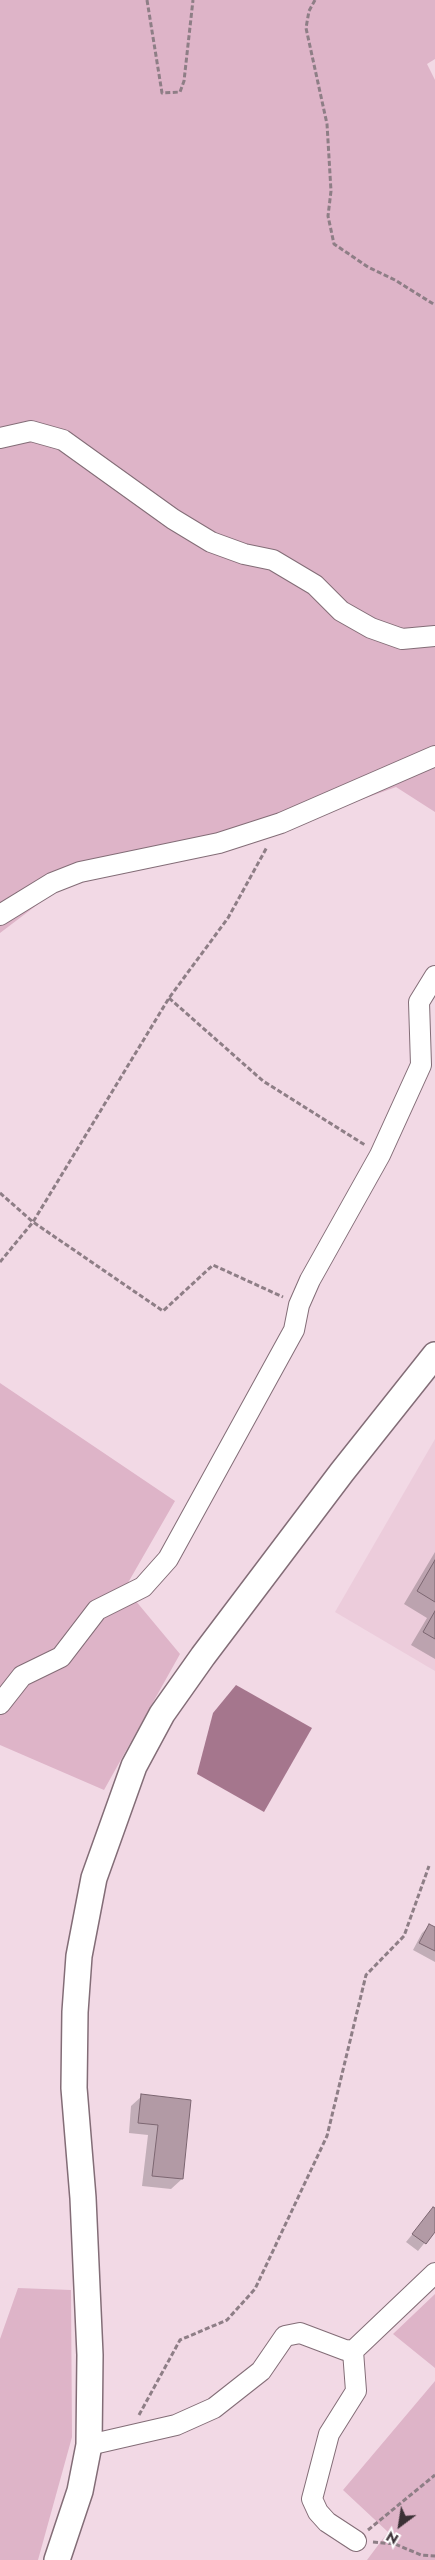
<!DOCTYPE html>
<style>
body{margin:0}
#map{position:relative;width:435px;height:2560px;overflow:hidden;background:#f2d9e5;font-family:Jost,sans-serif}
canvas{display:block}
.north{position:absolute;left:375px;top:2500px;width:50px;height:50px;-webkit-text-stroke:4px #fff;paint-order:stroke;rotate:211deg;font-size:14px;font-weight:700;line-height:20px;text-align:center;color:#3b3136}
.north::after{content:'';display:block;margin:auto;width:18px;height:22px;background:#3b3136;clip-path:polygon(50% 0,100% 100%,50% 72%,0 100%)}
</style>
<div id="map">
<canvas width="435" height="2560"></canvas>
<div class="north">N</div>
</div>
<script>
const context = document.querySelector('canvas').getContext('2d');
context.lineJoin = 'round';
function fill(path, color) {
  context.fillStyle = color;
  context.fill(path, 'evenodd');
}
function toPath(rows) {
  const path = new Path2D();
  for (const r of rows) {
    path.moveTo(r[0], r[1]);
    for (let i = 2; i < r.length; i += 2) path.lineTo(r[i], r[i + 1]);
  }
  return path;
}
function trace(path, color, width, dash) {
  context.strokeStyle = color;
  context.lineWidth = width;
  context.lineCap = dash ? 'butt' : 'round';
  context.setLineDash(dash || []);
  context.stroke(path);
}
fill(toPath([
 [435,1439,435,1671,335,1612]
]), '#ecccdb');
fill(toPath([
 [0,0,435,0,435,59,427,64,435,80,435,812,396,787,258,837,58,889,0,933],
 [0,1383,175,1501,125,1588,180,1654,104,1790,0,1745],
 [18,2288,71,2290,72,2437,38,2560,0,2560,0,2339],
 [435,2294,435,2368,393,2334],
 [435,2381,435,2560,367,2560,388,2532,343,2490]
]), '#deb4c8');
fill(toPath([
 [236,1685,312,1728,264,1812,197,1774,213,1713]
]), '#a5768d');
fill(toPath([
 [435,1552,435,1659,411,1645,427,1618,404,1604],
 [429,1926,435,1929,435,1962,413,1950,422,1933],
 [142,2096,190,2101,182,2179,171,2189,142,2186,148,2135,129,2133,131,2106],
 [433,2209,435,2210,435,2230,418,2251,406,2242]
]), '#0003');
const building = toPath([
 [435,1560,435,1602,417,1591,435,1560],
 [435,1611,435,1639,423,1632,435,1611],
 [429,1924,435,1927,435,1951,419,1943,429,1924],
 [141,2094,191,2100,183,2179,152,2176,158,2125,138,2123,141,2094],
 [433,2207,435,2208,435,2232,426,2244,412,2234,433,2207]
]);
fill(building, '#b29aa5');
trace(building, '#7c6671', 1);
const minor = toPath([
 [0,438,31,431,63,440,173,519,211,542,244,554,273,560,315,585,341,611,371,628,402,639,435,636],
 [0,915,52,883,80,872,219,843,281,823,435,756],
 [0,1704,22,1676,61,1657,97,1610,143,1587,168,1559,294,1330,299,1305,310,1280,380,1155,421,1065,419,1002,435,976],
 [353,2351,356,2391,329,2434,312,2499,318,2512,327,2522,356,2541],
 [89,2445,176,2425,214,2408,261,2371,285,2336,300,2333,345,2350,353,2351,435,2273]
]);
const tertiary = toPath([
 [57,2560,80,2491,89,2445,90,2355,83,2198,74,2088,75,2012,79,1956,94,1878,134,1766,162,1714,203,1656,342,1472,435,1355]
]);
trace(minor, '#836d77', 22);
trace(tertiary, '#836d77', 28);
trace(toPath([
 [147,0,162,93,180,92,184,81,193,0],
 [315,0,309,11,306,28,327,124,331,191,328,216,334,244,368,267,395,280,435,305],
 [169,998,263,1081,365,1145],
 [0,1193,33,1222,163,1311,213,1265,283,1297],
 [0,1262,33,1222,169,998,228,918,267,847],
 [139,2415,180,2340,227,2320,255,2289,327,2136,366,1975,404,1936,429,1866],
 [368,2530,435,2475],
 [373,2542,395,2544,421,2555,435,2556]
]), '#8e7e86', 3, [5, 2.5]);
trace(minor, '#fff', 20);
trace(tertiary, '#fff', 25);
</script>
